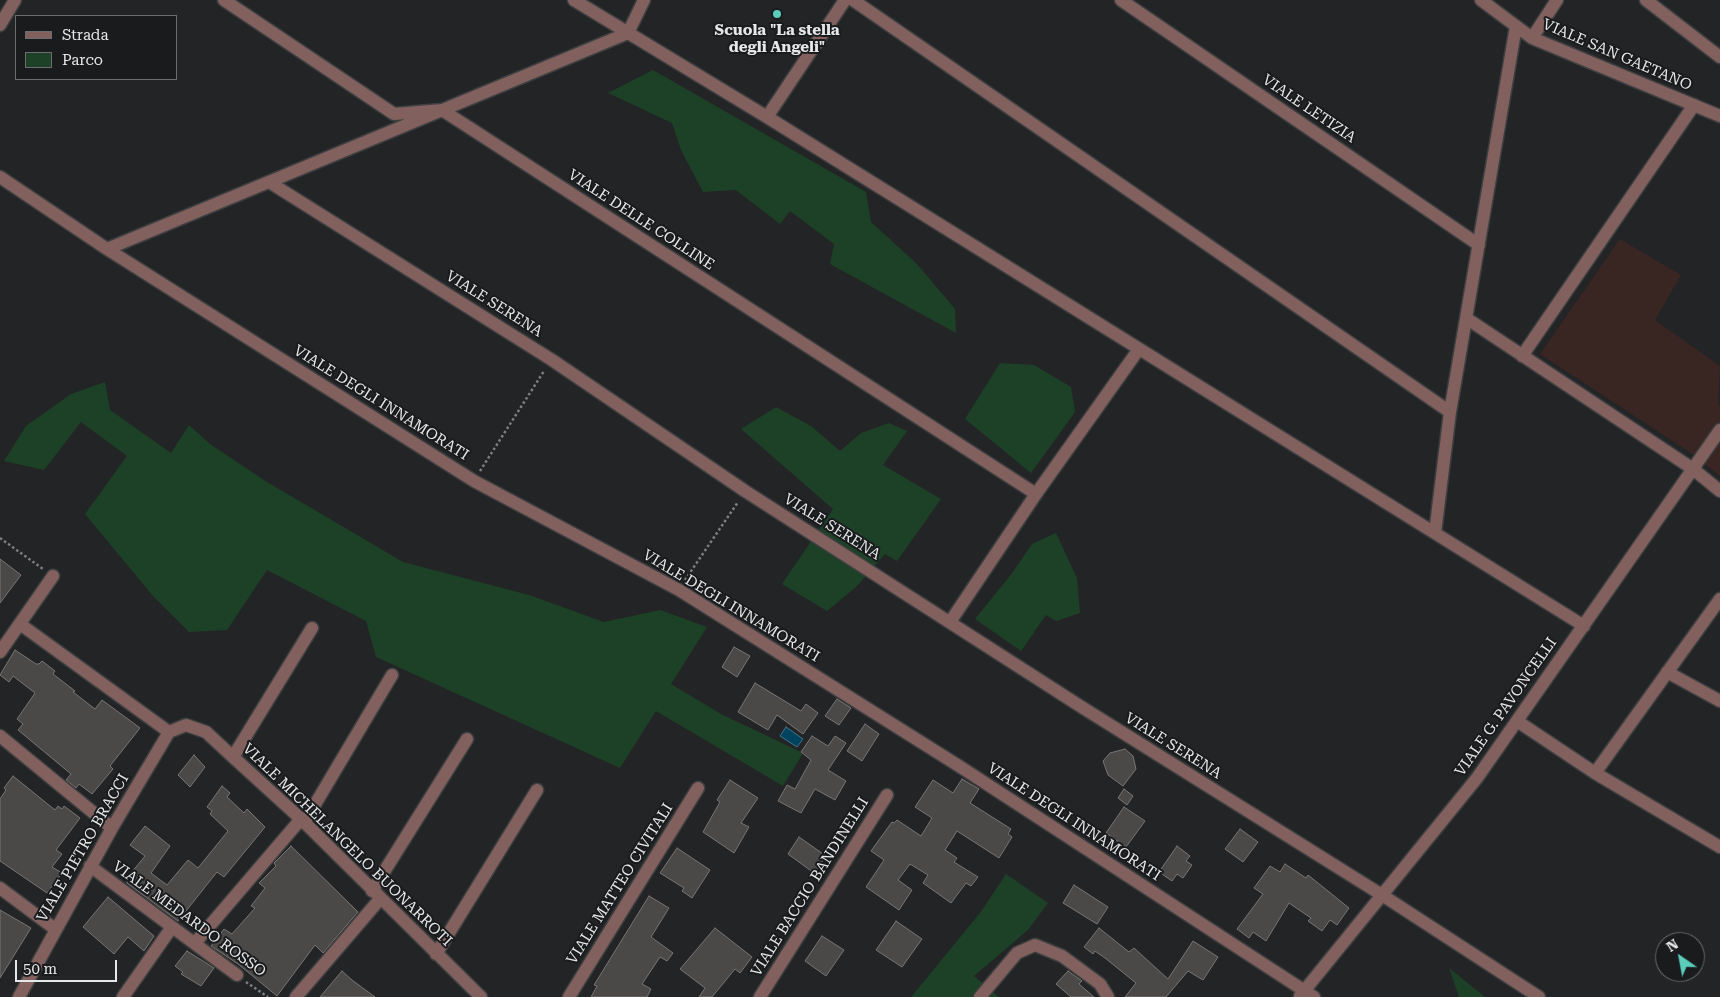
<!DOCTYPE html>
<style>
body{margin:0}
#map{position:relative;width:1720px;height:997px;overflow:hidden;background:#232426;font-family:"Roboto Serif",serif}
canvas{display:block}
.legend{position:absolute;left:15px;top:15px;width:162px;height:65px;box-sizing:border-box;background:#191b1d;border:1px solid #6b6d6f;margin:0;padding:6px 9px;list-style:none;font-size:15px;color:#e6e7e9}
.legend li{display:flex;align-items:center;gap:10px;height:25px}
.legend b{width:25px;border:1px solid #6b6d6f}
.north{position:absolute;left:1655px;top:932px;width:50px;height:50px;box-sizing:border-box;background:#191b1d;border:1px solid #6b6d6f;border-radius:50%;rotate:327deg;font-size:14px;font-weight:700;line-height:20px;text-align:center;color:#e6e7e9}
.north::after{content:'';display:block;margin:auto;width:18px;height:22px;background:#5bcebb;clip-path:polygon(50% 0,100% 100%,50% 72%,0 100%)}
.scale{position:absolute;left:15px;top:960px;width:102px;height:22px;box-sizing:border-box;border:2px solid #e6e7e9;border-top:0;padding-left:6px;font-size:15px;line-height:18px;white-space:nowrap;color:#e6e7e9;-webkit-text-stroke:4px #191b1d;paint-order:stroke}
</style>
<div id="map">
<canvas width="1720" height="997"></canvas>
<ul class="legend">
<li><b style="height:6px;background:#81605d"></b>Strada</li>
<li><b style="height:14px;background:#1d4126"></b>Parco</li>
</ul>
<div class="north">N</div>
<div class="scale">50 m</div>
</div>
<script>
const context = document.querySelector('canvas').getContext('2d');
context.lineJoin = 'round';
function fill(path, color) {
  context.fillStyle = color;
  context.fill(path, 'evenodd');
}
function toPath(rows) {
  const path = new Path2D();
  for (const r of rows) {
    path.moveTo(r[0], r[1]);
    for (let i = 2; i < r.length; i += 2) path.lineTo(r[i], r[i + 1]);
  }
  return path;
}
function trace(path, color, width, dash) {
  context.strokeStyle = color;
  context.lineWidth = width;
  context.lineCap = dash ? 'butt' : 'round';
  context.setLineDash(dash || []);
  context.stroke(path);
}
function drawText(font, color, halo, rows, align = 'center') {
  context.font = font + ' "Roboto Serif",serif';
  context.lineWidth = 4;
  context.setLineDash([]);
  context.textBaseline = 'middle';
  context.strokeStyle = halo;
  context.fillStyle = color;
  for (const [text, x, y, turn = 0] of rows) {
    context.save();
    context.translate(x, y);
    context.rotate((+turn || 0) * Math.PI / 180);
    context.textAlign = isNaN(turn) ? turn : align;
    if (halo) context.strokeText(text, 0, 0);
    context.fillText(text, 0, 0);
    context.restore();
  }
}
fill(toPath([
 [1620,239,1681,275,1655,320,1720,366,1718,404,1720,406,1720,476,1691,453,1540,354]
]), '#392623');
fill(toPath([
 [653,70,866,192,871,222,917,264,955,309,956,333,830,264,834,244,790,211,780,224,736,190,703,192,681,150,672,123,608,93],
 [1000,363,1034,365,1071,387,1075,412,1031,473,965,419],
 [105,382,110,410,171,453,189,425,210,444,267,482,403,562,529,595,604,622,660,610,707,627,671,684,721,714,801,752,802,755,783,786,656,711,620,768,376,657,366,621,267,570,227,630,189,632,153,596,85,514,127,456,81,422,44,470,4,461,26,426,71,394],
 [776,407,811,426,840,451,861,433,889,423,907,431,883,465,941,499,897,561,885,554,856,587,827,611,782,584,833,509,741,429],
 [1056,533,1077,578,1080,613,1056,621,1046,615,1021,651,975,619,1013,572,1032,544],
 [1006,874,1048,903,1028,930,974,976,999,997,911,997,980,913],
 [1449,968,1485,997,1459,997]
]), '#1d4126');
const water = toPath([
 [786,727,803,739,797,747,780,736,786,727]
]);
fill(water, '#00435f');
trace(water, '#457488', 1);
const building = toPath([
 [0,559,21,575,0,603,0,559],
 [734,647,750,656,737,677,722,667,734,647],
 [15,650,36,664,39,664,42,661,55,671,53,674,75,691,73,692,95,709,102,700,140,728,110,766,113,769,92,794,79,784,76,788,66,780,71,774,18,730,23,724,17,719,35,693,13,676,9,682,0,675,15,650],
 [755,683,801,711,806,704,818,713,803,734,777,715,768,730,738,712,755,683],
 [837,699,851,708,839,725,825,716,837,699],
 [865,724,879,734,862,761,847,751,865,724],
 [812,736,828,746,835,736,846,743,828,770,846,781,835,800,815,789,801,813,778,801,787,785,795,789,811,760,801,752,812,736],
 [1125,749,1133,756,1136,769,1123,786,1108,775,1103,761,1110,753,1125,749],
 [194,755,205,767,190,787,178,775,194,755],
 [13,776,55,810,58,806,62,809,64,806,80,818,56,850,62,854,52,867,62,873,47,893,0,861,0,799,6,790,4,788,13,776],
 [962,779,979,789,970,803,1011,829,1008,834,1012,837,999,858,957,831,945,850,957,858,954,862,978,877,971,886,966,883,951,903,923,883,928,875,910,864,898,880,912,890,899,910,866,887,884,860,871,851,892,822,894,823,897,820,921,836,932,818,915,807,933,780,953,793,962,779],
 [730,780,758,798,741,823,749,827,734,853,703,832,720,802,717,800,730,780],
 [222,786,230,793,227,797,244,813,247,809,265,827,224,877,217,872,178,921,127,883,127,878,145,856,130,845,145,826,170,846,151,873,167,885,188,860,198,868,228,831,210,814,212,811,207,807,222,786],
 [1124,789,1133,796,1127,805,1118,798,1124,789],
 [1124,807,1145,821,1126,847,1106,833,1124,807],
 [1240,829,1258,842,1243,862,1225,849,1240,829],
 [799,837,826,856,814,873,788,854,799,837],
 [291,846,358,912,323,953,315,945,277,996,238,964,211,946,224,929,232,934,255,908,251,906,265,888,259,883,276,866,274,863,291,846],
 [1177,846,1190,856,1186,861,1192,865,1183,878,1177,874,1172,881,1159,872,1177,846],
 [677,848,710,870,692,898,682,891,684,888,660,873,677,848],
 [1285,864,1306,878,1308,875,1349,908,1337,925,1330,920,1322,931,1308,921,1311,918,1289,903,1266,941,1253,932,1249,938,1237,929,1263,894,1254,888,1270,866,1280,872,1285,864],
 [1074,885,1108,907,1097,924,1063,903,1074,885],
 [649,896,669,908,651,937,673,953,667,961,660,957,642,984,651,989,647,997,591,997,597,986,594,985,649,896],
 [108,897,154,936,144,951,128,937,114,954,83,927,108,897],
 [0,910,31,928,0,978,0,910],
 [896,921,922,939,902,967,876,950,896,921],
 [715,928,752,957,740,973,735,969,712,997,699,997,705,988,680,969,715,928],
 [1099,928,1129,952,1134,948,1168,979,1193,941,1218,957,1203,980,1188,971,1166,997,1125,997,1136,983,1105,958,1095,951,1093,954,1084,947,1099,928],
 [822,936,844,950,826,976,805,961,822,936],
 [187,951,214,968,201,986,181,974,183,972,175,966,187,951],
 [342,971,352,980,375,997,320,997,342,971],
 [1068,971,1082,981,1079,984,1094,997,1071,997,1056,984,1068,971]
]);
fill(building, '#4b4947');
trace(building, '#787574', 1);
const minor = toPath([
 [224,0,394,114,442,110,1036,494],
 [574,0,767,117,1584,626],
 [853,0,1450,412,1516,26],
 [1121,0,1479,245],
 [1481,0,1532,38,1720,116],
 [1646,0,1720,57],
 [0,25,15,0],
 [1532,38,1557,0],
 [767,117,845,0],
 [0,177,107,249,628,33,644,0],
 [269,182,552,360,745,491,1080,706,1382,895,1539,997],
 [107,249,474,481,679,590,959,766,1314,997],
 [1466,318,1693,469,1720,491],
 [1522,356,1694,105],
 [1435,533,1450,412],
 [950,622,1036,494,1139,349],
 [20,624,169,732],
 [0,652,53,576],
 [1667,672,1720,701],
 [1517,721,1595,773,1720,599],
 [0,736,112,828],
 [233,757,312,628],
 [1595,773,1720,847],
 [304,823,392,675],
 [90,866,237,975],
 [0,888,55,929],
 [372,891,467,739],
 [195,943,301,819],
 [436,954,537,790],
 [1300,996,1477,778,1720,430],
 [19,997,112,828,169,732,186,725,206,732,233,757,301,819,481,997],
 [123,997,172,927],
 [296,997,380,899],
 [569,997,698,788],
 [760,997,887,795],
 [980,997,1017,953,1035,945,1062,956,1100,984,1108,997]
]);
trace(minor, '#3e3f41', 15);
trace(toPath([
 [480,471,544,371],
 [0,538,43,569],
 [685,580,738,502],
 [246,982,268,997]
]), '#7e7f81', 2.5, [2.5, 2.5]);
trace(minor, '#81605d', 12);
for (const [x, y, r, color] of [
 [777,14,5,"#5bcebb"]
]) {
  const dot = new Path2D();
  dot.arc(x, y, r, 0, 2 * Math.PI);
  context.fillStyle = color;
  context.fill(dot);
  trace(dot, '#191b1d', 2);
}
drawText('bold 15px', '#e6e7e9', '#191b1d', [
 ["Scuola \"La stella",777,31],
 ["degli Angeli\"",777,48]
]);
drawText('15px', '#e6e7e9', '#191b1d', [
 ["VIALE SAN GAETANO",1617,55,23],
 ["VIALE LETIZIA",1309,109,34],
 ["VIALE DELLE COLLINE",641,220,33],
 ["VIALE SERENA",494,304,32],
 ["VIALE DEGLI INNAMORATI",381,403,32],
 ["VIALE SERENA",832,527,32],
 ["VIALE DEGLI INNAMORATI",731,606,31],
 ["VIALE G. PAVONCELLI",1506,707,-55],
 ["VIALE SERENA",1173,746,32],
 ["VIALE DEGLI INNAMORATI",1074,822,33],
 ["VIALE MICHELANGELO BUONARROTI",347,845,44],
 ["VIALE PIETRO BRACCI",83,848,-60],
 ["VIALE MATTEO CIVITALI",620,884,-58],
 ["VIALE BACCIO BANDINELLI",810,887,-58],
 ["VIALE MEDARDO ROSSO",189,919,36]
]);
</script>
